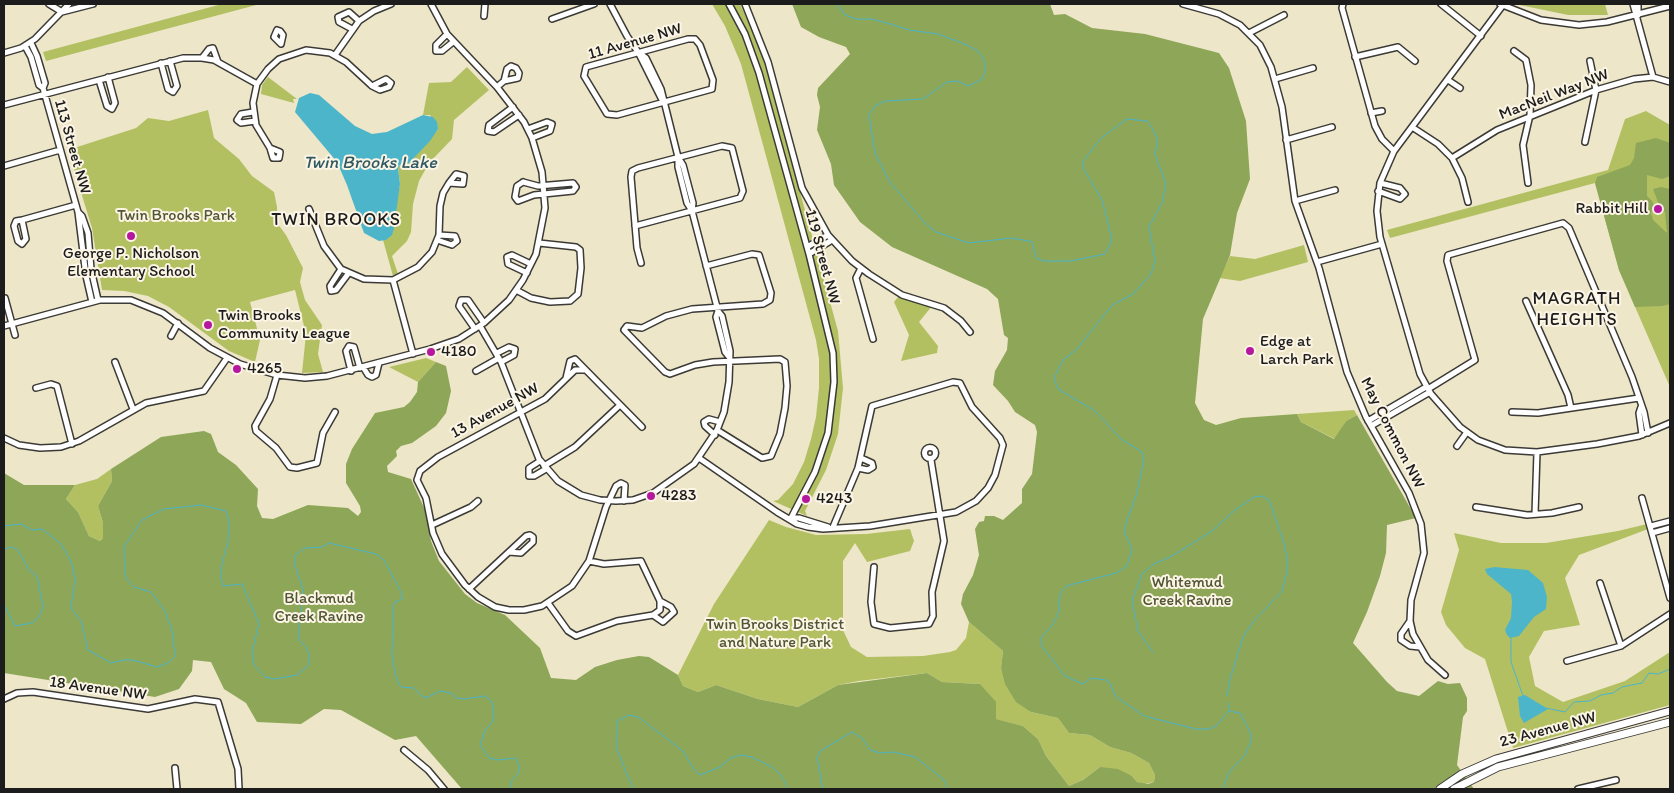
<!DOCTYPE html>
<style>
body{margin:0}
#map{position:relative;width:1674px;height:793px;overflow:hidden;background:#ede6c8;font-family:Itim,sans-serif}
canvas{display:block}
.frame{position:absolute;inset:0;border:5px solid #1c1c1c;pointer-events:none}
</style>
<div id="map">
<canvas width="1674" height="793"></canvas>
<div class="frame"></div>
</div>
<script>
const context = document.querySelector('canvas').getContext('2d');
context.lineJoin = 'round';
function fill(path, color) {
  context.fillStyle = color;
  context.fill(path, 'evenodd');
}
function toPath(rows) {
  const path = new Path2D();
  for (const r of rows) {
    if (r.length === 3) {
      path.moveTo(r[0] + r[2], r[1]);
      path.arc(r[0], r[1], r[2], 0, 2 * Math.PI);
      continue;
    }
    path.moveTo(r[0], r[1]);
    for (let i = 2; i < r.length; i += 2) path.lineTo(r[i], r[i + 1]);
  }
  return path;
}
function trace(path, color, width, dash) {
  context.strokeStyle = color;
  context.lineWidth = width;
  context.lineCap = dash ? 'butt' : 'round';
  context.setLineDash(dash || []);
  context.stroke(path);
}
function drawText(font, color, halo, rows, align = 'center') {
  context.font = font + ' Itim,sans-serif';
  context.lineWidth = 4;
  context.setLineDash([]);
  context.textBaseline = 'middle';
  context.strokeStyle = halo;
  context.fillStyle = color;
  for (const [text, x, y, turn = 0] of rows) {
    context.save();
    context.translate(x, y);
    context.rotate((+turn || 0) * Math.PI / 180);
    context.textAlign = isNaN(turn) ? turn : align;
    if (halo) context.strokeText(text, 0, 0);
    context.fillText(text, 0, 0);
    context.restore();
  }
}
fill(toPath([
 [222,4,260,4,46,61,43,52],
 [712,4,740,4,753,31,765,64,838,331,843,388,838,434,826,470,805,511,807,516,773,501,778,500,793,484,804,462,811,439,816,417,819,388,819,359,816,340,741,64,725,26],
 [1515,4,1605,4,1608,15,1568,15],
 [467,67,489,90,454,120,452,139,429,163,419,181,413,204,411,232,407,241,392,256,398,274,393,276,383,240,386,240,395,213,400,184,398,168,400,165,409,163,438,129,430,115,423,115,429,83,451,82],
 [268,77,297,99,293,99,294,103,261,94,262,85],
 [208,110,214,138,239,159,252,176,274,192,277,207,277,223,286,235,303,268,300,282,305,300,322,325,318,354,323,372,302,373,306,334,295,290,250,302,260,340,255,362,229,351,169,307,148,296,124,291,102,290,92,228,68,150,136,128,148,118,169,121],
 [1646,111,1670,125,1670,387,1619,270,1595,183,1390,238,1387,230,1608,170,1625,119],
 [1304,245,1308,262,1240,281,1219,278,1230,256,1255,259],
 [898,297,932,306,919,322,938,346,937,353,901,361,909,335,894,302],
 [426,358,436,362,418,382,389,367],
 [1354,410,1357,415,1346,421,1335,439,1301,422,1297,414],
 [111,469,112,481,98,506,103,523,103,538,100,541,89,536,78,512,66,499,75,485,97,479],
 [769,520,786,527,816,535,866,534,910,529,914,541,910,551,867,562,855,543,843,561,843,630,851,647,867,657,923,656,950,652,956,650,966,638,969,622,1003,651,1001,669,1031,712,1058,718,1069,733,1090,735,1110,747,1131,753,1149,763,1155,775,1154,782,1145,784,1137,782,1132,776,1100,767,1083,780,1069,786,1046,756,1038,739,1023,726,995,719,980,684,942,682,927,673,859,681,838,685,798,707,758,699,716,685,698,692,683,686,678,675,714,604],
 [1647,524,1648,529,1579,555,1565,578,1580,625,1544,631,1529,657,1535,686,1563,702,1625,681,1670,652,1670,705,1513,748,1485,659,1465,648,1446,625,1441,612,1459,550,1454,533,1501,543,1546,543,1618,531]
]), '#b2c062');
fill(toPath([
 [792,4,1050,4,1054,15,1065,14,1092,28,1145,34,1219,53,1229,68,1246,121,1250,179,1237,213,1230,255,1203,319,1195,403,1204,420,1216,425,1241,418,1297,414,1301,422,1334,439,1346,421,1357,415,1416,518,1387,525,1386,553,1380,576,1367,612,1353,643,1387,682,1397,691,1419,696,1438,681,1448,684,1460,683,1467,698,1467,711,1463,717,1457,765,1474,789,462,789,416,736,395,740,341,710,324,709,301,724,257,722,246,703,224,689,211,662,193,660,192,671,179,689,155,697,4,673,4,473,24,485,75,485,66,499,78,512,89,536,100,541,103,538,103,523,98,506,112,481,111,469,161,437,204,431,211,434,218,452,236,465,258,489,257,506,262,518,273,519,308,505,348,508,358,516,361,512,360,506,346,483,346,464,352,449,375,413,404,407,410,402,417,392,418,382,436,362,446,366,451,391,446,413,436,426,412,443,401,446,396,451,397,456,387,466,388,472,411,479,426,512,431,541,439,561,465,594,477,603,505,615,540,648,551,678,576,680,595,667,617,660,639,656,649,657,678,675,683,686,698,692,716,685,758,699,798,707,838,685,927,673,942,682,980,684,996,702,996,719,1023,726,1038,739,1046,756,1069,786,1083,780,1100,767,1118,769,1132,776,1137,782,1148,784,1154,782,1155,775,1149,763,1131,753,1110,747,1090,735,1069,733,1058,718,1031,712,1016,702,1005,684,1001,668,1003,651,969,622,961,604,963,594,973,575,979,555,975,529,979,522,984,521,985,516,994,516,1003,520,1022,503,1022,489,1032,474,1037,432,1035,425,1015,412,1008,401,993,385,995,371,1007,350,1008,338,1004,335,998,299,987,289,892,247,860,222,834,185,831,164,817,130,820,107,817,95,818,88,850,54,846,47,819,37,801,27],
 [1656,138,1670,143,1670,176,1662,179,1647,175,1647,196,1652,201,1655,208,1651,212,1653,220,1667,233,1665,212,1661,210,1653,189,1661,187,1670,189,1670,304,1662,306,1635,307,1619,270,1595,183,1597,177,1630,165,1634,158,1636,143]
]), '#8da658');
fill(toPath([
 [310,93,319,95,355,126,372,134,387,132,423,115,433,117,437,122,438,129,430,141,409,163,400,165,398,168,400,184,394,228,392,235,386,240,379,241,364,233,347,185,337,162,295,112,299,98],
 [1494,567,1528,570,1543,583,1547,597,1546,609,1534,617,1519,636,1510,638,1507,635,1505,630,1511,618,1512,602,1511,594,1487,574,1485,569],
 [1525,695,1548,709,1524,723,1520,716,1518,697]
]), '#4cb5ca');
trace(toPath([
 [837,4,845,15,856,19,871,19,887,23,909,30,938,34,967,45,978,51,984,60,985,71,982,79,969,86,957,81,947,82,923,99,885,101,875,106,869,115,875,153,889,181,924,222,936,232,969,243,1011,238,1029,241,1032,242,1036,258,1044,261,1071,261,1105,254,1112,240,1109,227,1102,200,1082,166,1084,160,1101,138,1127,119,1147,121,1153,129,1158,141,1155,154,1166,184,1162,203,1149,227,1155,261,1151,274,1133,294,1114,304,1107,311,1077,349,1063,360,1054,378,1058,389,1095,411,1121,439,1142,452,1144,461,1136,496,1126,523,1125,534,1132,550,1127,566,1116,573,1066,586,1060,594,1059,611,1054,623,1040,639,1041,645,1065,676,1083,684,1091,678,1106,680,1110,683,1115,696,1144,716,1196,729,1209,729,1216,726,1229,711,1240,713,1250,732,1251,740,1245,755,1229,772,1223,789],
 [4,526,21,524,32,530,42,529,60,543,71,561,75,579,71,608,81,621,88,650,111,663,123,660,133,660,157,667,168,663,175,656,172,630,165,611,151,592,134,587,128,581,125,575,124,547,142,520,164,509,201,505,226,511,229,521,228,542,222,564,221,578,223,586,242,584,259,624,252,652,254,665,265,677,275,679,297,675,308,666,310,658,307,648,298,639,303,590,294,562,295,555,305,548,322,547,329,543,376,554,384,560,402,594,402,599,395,602,393,607,392,657,397,681,401,687,414,688,423,697,428,697,440,691,451,693,457,698,464,699,485,696,492,702,494,714,492,723,485,730,480,745,489,758,498,760,516,758,519,765,519,773,512,780,510,786,512,789],
 [4,549,12,547,18,550,29,570,37,576,43,607,39,617,32,623,15,626,4,605],
 [1511,638,1511,662,1523,696],
 [1153,652,1138,631,1132,600,1142,574,1154,564,1172,556,1212,531,1235,510,1254,497,1262,496,1269,500,1285,546,1288,567,1282,591,1254,621,1243,637,1230,679,1227,696],
 [1228,703,1229,710],
 [1546,708,1565,712,1574,702,1590,701,1601,695,1613,693,1622,687,1642,683,1649,673,1658,674,1670,669],
 [633,789,616,747,617,721,629,715,638,717,683,751,693,768,700,775,720,767,731,758,740,755,752,757,772,767,780,774,789,789],
 [823,789,817,757,820,751,852,732,862,738,870,750,880,753,893,752,915,757,943,779,949,789]
]), '#4cb5ca', 1);
const minor = toPath([
 [49,4,62,12,93,4],
 [729,4,745,34,759,73,809,254,833,353,834,382,828,433,815,472,791,518],
 [745,4,768,62,802,188,828,235,852,261,869,274,902,295,944,308,961,321,970,332],
 [1183,4,1219,14,1240,25,1260,45,1271,67,1282,107,1295,201,1319,268,1347,372,1366,417,1409,493,1421,524,1424,553,1411,600,1410,621,1413,634,1428,660,1445,675],
 [1343,4,1342,8,1375,126,1382,139,1394,151],
 [1441,4,1481,36],
 [1500,4,1541,20,1579,25,1607,22,1670,6],
 [1633,4,1653,77],
 [1503,5,1394,151,1380,183,1377,211,1380,237,1420,374,1431,394,1460,427,1478,440,1505,450,1537,452,1597,444,1639,436,1670,423],
 [1638,15,1638,4],
 [484,16,485,4],
 [552,19,594,4],
 [352,29,339,22,338,17,349,12,359,21],
 [277,30,280,31,283,35,281,44,274,37,277,30],
 [1249,33,1284,15],
 [447,34,436,45,436,51,442,51,453,42],
 [688,39,695,39,700,45,713,80,712,89,617,115,607,114,584,76,586,67,688,39],
 [31,43,37,56,45,83,43,88],
 [25,46,31,57,39,85,43,88,78,212,86,276,92,302],
 [1514,51,1526,60,1531,85,1530,115,1523,145,1528,183],
 [638,52,663,102],
 [4,53,21,48,35,39,69,4],
 [335,55,359,21,374,11,391,4],
 [1355,57,1398,47,1415,61],
 [202,58,209,49,213,48,218,62],
 [161,63,168,89,173,92,177,86,170,61],
 [1275,79,1313,68],
 [99,80,107,106,112,109,115,103,108,77],
 [1448,80,1460,88],
 [497,87,504,81,518,78,519,73,516,68,511,66,507,69,504,81],
 [4,105,183,58,202,58,214,60,257,84],
 [513,107,489,125,488,131,494,132,519,115],
 [253,112,241,114,237,120,241,123,255,121],
 [1371,113,1382,111],
 [1412,127,1438,144,1452,158,1462,178,1468,202],
 [528,129,547,122,552,124,550,131,532,138],
 [1286,140,1332,127],
 [1585,142,1596,90,1590,61],
 [270,148,256,125,253,103,257,84,268,69,279,59,306,50,330,53,346,62,372,86,386,79,391,83,389,87,380,90,372,86],
 [270,148,280,152,279,158,273,158,270,148],
 [678,157,678,167,687,203,692,211],
 [1452,158,1497,130,1596,90,1634,79,1653,77,1670,82],
 [4,166,60,150],
 [523,182,538,186,573,183,576,187,573,191,534,195,518,201,515,197,517,186,523,182],
 [1378,191,1400,199,1405,194,1400,188,1380,183],
 [1295,201,1335,190],
 [309,209,324,246,341,269,364,279,393,280,418,267,432,252,439,235,440,206,443,193,449,183,463,184,464,176,456,174,449,183],
 [78,212,82,216,88,233,91,269,98,300],
 [22,220,26,239,22,244,18,241,14,226,16,221,22,220,76,205],
 [635,226,740,198,743,191,732,148,722,146,638,168,632,171,631,177,637,248,641,263],
 [437,240,452,245,457,241,455,236,439,235],
 [807,247,828,235],
 [809,254,832,240],
 [1317,262,1382,244],
 [706,266,752,254,759,255,771,293,770,300,763,304,692,309,666,316,642,328,627,326,624,330,665,372,670,374,695,365,713,362,780,359,785,362,787,386,785,408,780,434,771,456,762,458,717,430],
 [861,268,856,278,873,339],
 [341,269,330,286,331,291,336,290,348,274],
 [527,273,508,264,507,257,512,255,531,264],
 [393,280,413,354],
 [516,290,531,298,550,302,570,301,578,294,581,268,580,250,576,247,539,243],
 [5,298,15,335],
 [1526,301,1568,395,1571,408],
 [718,311,716,317,725,352,729,357],
 [4,326,100,300,131,300,163,313,210,348,240,364,277,375,305,378,327,376,430,349,459,339,484,323,509,300,523,280,536,254,545,208,542,172,532,138,524,122,497,87,447,34,431,4],
 [480,326,501,362,539,459,558,481,581,495,600,500,616,501,633,500,653,493,694,464,717,430,724,412,729,382,730,351,722,316,718,311,692,211,693,203,683,165,678,157,661,89,646,58,638,52,627,36,610,4],
 [475,329,459,306,461,300,468,300,484,323],
 [171,336,178,323],
 [497,353,509,347,515,349,514,355,501,362],
 [115,362,133,409],
 [363,367,368,375,372,377,376,375,379,363],
 [585,370,575,370,545,399,438,457,420,471,417,480,426,498,433,533,442,554,465,585,478,597,495,607,509,610,524,610,542,606,572,586,589,561,606,507,616,486,621,483,625,485,624,501],
 [351,371,346,351,349,346,354,347,360,368],
 [476,371,499,358],
 [277,375,270,399,255,426,256,431,276,448,290,467,297,468,317,463,323,433,335,412],
 [566,378,570,361,575,359,642,427],
 [36,388,51,384,57,386,72,444],
 [1428,389,1475,360,1447,261,1448,255,1563,223,1569,228,1632,377,1644,412,1648,433],
 [1641,407,1639,413,1642,435],
 [1512,412,1538,413,1639,398],
 [1368,421,1426,387],
 [1371,426,1430,392],
 [715,435,705,426,704,422,709,419,720,422],
 [4,438,19,445,40,448,61,447,79,441,146,403,204,391,227,358],
 [1457,446,1467,432],
 [930,453,5.5],
 [699,458,777,512,797,524,808,527,823,529,870,526,956,512,976,501,988,488,995,475,1003,445,1000,438,972,407,960,383,953,382,872,406,858,468,833,527],
 [540,461,529,468,529,476,534,476,546,469],
 [544,466,575,447,620,405],
 [858,468,868,470,873,467,872,463,861,458],
 [1642,498,1670,598],
 [1476,507,1527,515,1552,513,1579,507],
 [1535,514,1537,452],
 [792,518,799,518,828,527],
 [432,525,471,507,478,501],
 [1651,526,1670,521],
 [1652,533,1670,528],
 [874,567,871,602,874,624,890,628,929,624,933,616,932,592,944,541,931,460],
 [1600,583,1621,646],
 [469,589,526,536,530,535,533,537,533,542,521,553,509,552],
 [548,603,568,631,576,636,617,621,653,615,660,610,660,601,641,561,604,564,589,561],
 [653,615,663,622,674,612,671,607,660,601],
 [1410,621,1401,634,1401,640,1410,646,1420,647],
 [1567,661,1621,646,1670,614],
 [4,699,17,693,33,692,148,709,195,699,218,702,238,769,239,789],
 [404,750,428,770,444,789],
 [175,768,177,789],
 [1578,789,1616,780]
]);
const major = toPath([
 [1440,789,1462,774,1496,759,1670,711],
 [1454,789,1498,767,1670,722]
]);
trace(minor, '#3b3a36', 8);
trace(major, '#3b3a36', 9);
trace(minor, '#fff', 5);
trace(major, '#fff', 7);
for (const [x, y, r, color] of [
 [1658,209,5,"#b5179e"],
 [131,236,5,"#b5179e"],
 [208,325,5,"#b5179e"],
 [1250,351,5,"#b5179e"],
 [431,352,5,"#b5179e"],
 [237,369,5,"#b5179e"],
 [651,496,5,"#b5179e"],
 [806,499,5,"#b5179e"]
]) {
  const dot = new Path2D();
  dot.arc(x, y, r, 0, 2 * Math.PI);
  context.fillStyle = color;
  context.fill(dot);
  trace(dot, '#fcf5e5', 2);
}
drawText('16px', '#1c1c1c', '#fcf5e5', [
 ["11 Avenue NW",635,42,-16],
 ["MacNeil Way NW",1554,95,-21],
 ["113 Street NW",72,147,74],
 ["119 Street NW",822,257,75],
 ["13 Avenue NW",495,411,-29],
 ["May Common NW",1392,433,63],
 ["18 Avenue NW",98,689,8],
 ["23 Avenue NW",1548,730,-15]
]);
drawText('16px', '#1c1c1c', '#fcf5e5', [
 ["Rabbit Hill",1648,209,"right"],
 ["George P. Nicholson",131,254,"center"],
 ["Elementary School",131,272,"center"],
 ["Twin Brooks",218,316],
 ["Community League",218,334],
 ["Edge at",1260,342],
 ["Larch Park",1260,360],
 ["4180",441,352],
 ["4265",247,369],
 ["4283",661,496],
 ["4243",816,499]
], 'left');
drawText('16px', '#505534', '#fcf5e5', [
 ["Twin Brooks Park",176,216],
 ["Whitemud",1187,583],
 ["Creek Ravine",1187,601],
 ["Blackmud",319,599],
 ["Creek Ravine",319,617],
 ["Twin Brooks District",775,625],
 ["and Nature Park",775,643]
]);
drawText('italic 18px', '#2f5962', '#fcf5e5', [
 ["Twin Brooks Lake",370,163]
]);
context.letterSpacing = '1px';
drawText('18px', '#1c1c1c', '#fcf5e5', [
 ["TWIN BROOKS",336,220],
 ["MAGRATH",1577,299],
 ["HEIGHTS",1577,320]
]);
context.letterSpacing = '0px';
</script>
